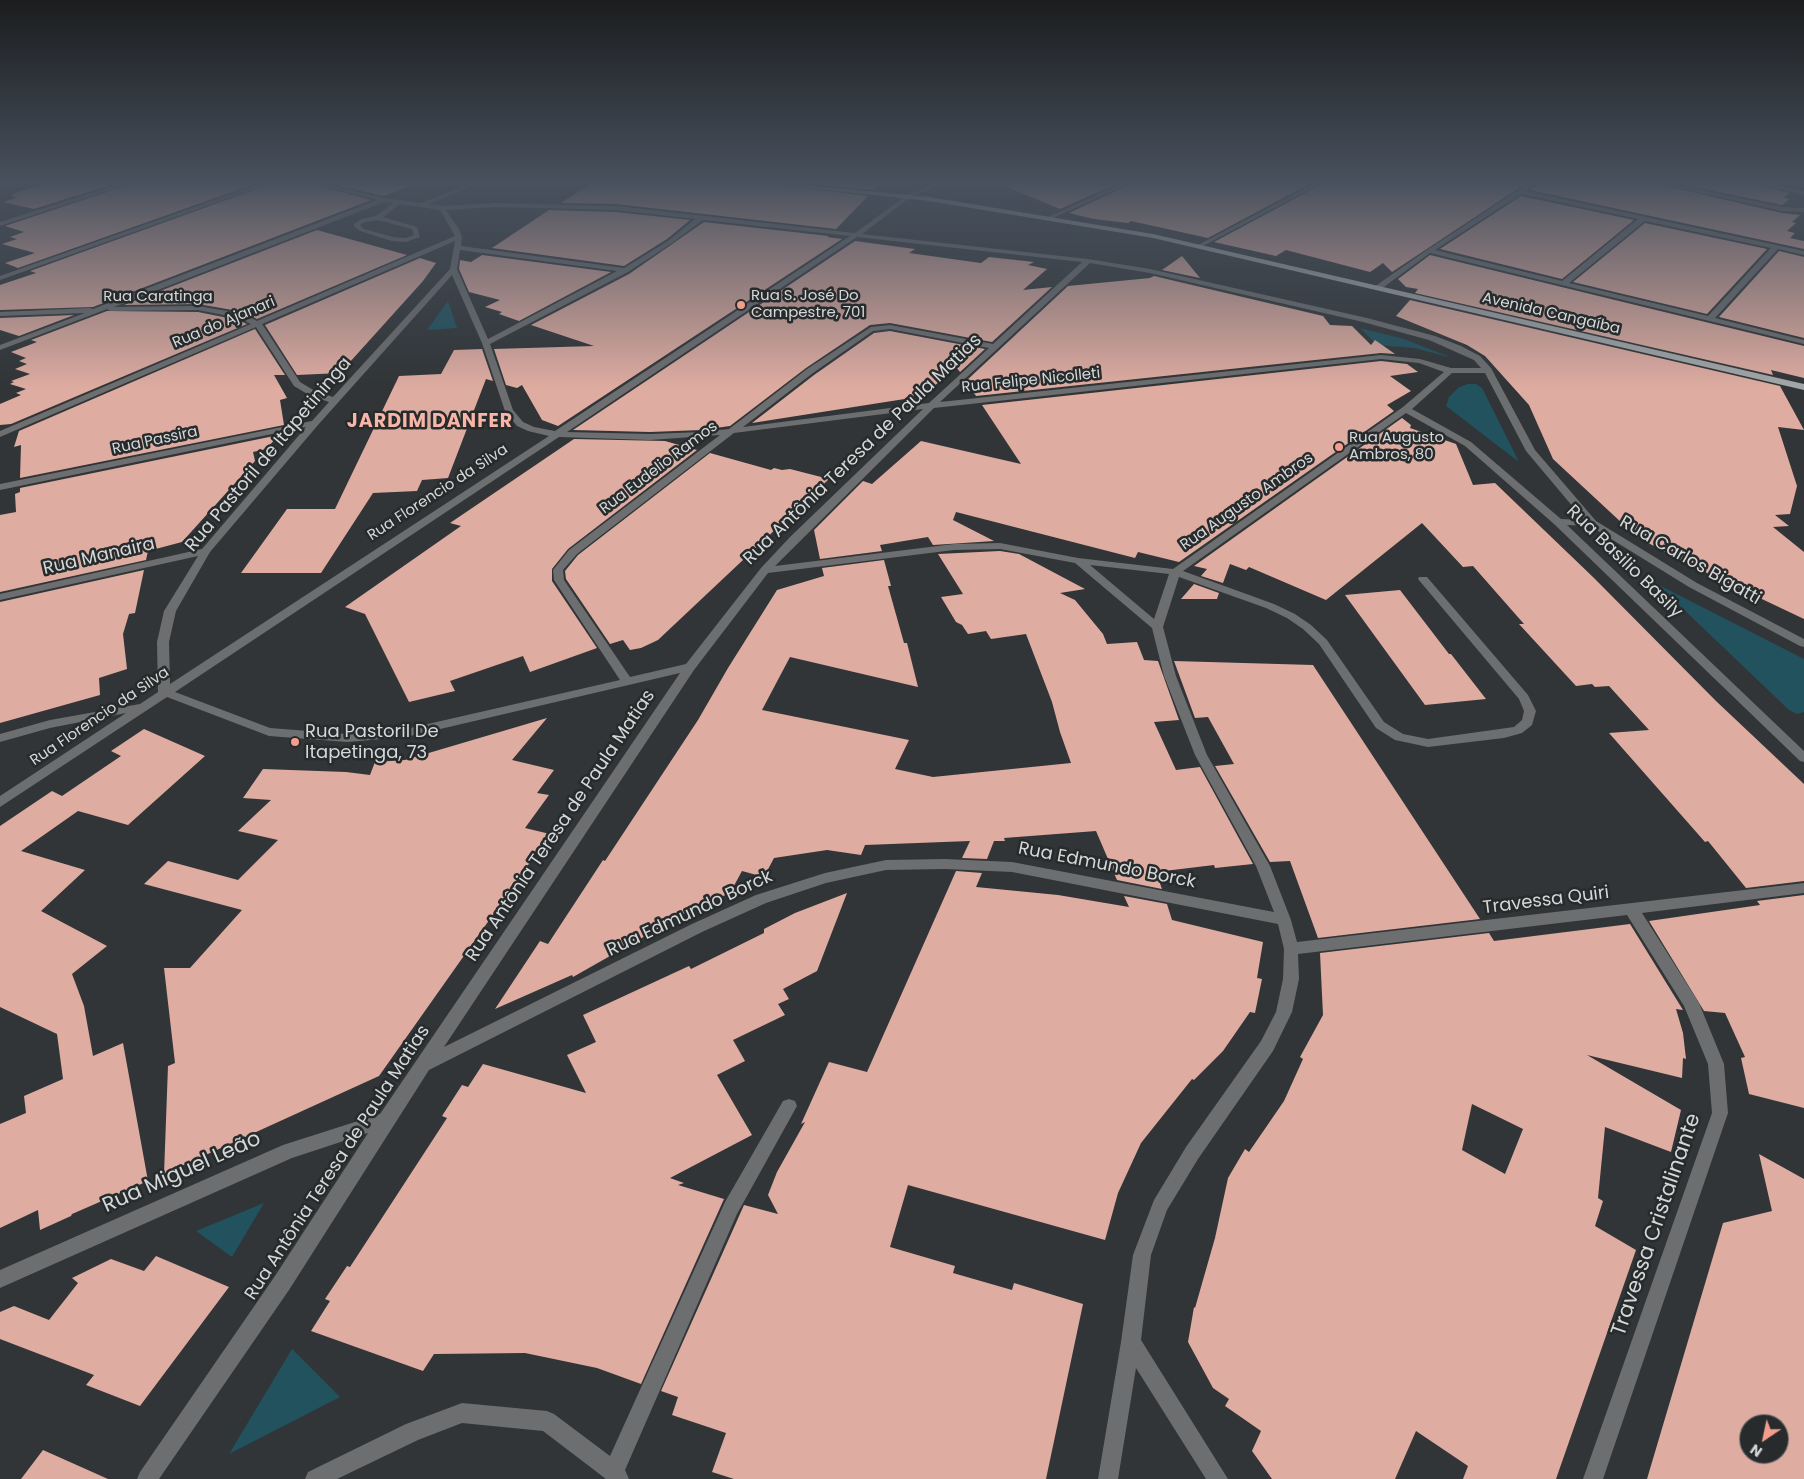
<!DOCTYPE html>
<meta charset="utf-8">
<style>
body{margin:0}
#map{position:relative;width:1804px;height:1479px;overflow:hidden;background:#313537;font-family:Poppins,sans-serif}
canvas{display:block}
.north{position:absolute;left:1739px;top:1414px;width:50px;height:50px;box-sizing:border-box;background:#272b2c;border:1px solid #6d7071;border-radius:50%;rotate:214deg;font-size:14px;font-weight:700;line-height:20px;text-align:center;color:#d5d8d9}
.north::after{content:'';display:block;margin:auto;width:18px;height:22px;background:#f49d8c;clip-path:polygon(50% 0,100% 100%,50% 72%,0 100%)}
</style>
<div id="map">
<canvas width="1804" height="1479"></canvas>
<div class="north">N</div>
</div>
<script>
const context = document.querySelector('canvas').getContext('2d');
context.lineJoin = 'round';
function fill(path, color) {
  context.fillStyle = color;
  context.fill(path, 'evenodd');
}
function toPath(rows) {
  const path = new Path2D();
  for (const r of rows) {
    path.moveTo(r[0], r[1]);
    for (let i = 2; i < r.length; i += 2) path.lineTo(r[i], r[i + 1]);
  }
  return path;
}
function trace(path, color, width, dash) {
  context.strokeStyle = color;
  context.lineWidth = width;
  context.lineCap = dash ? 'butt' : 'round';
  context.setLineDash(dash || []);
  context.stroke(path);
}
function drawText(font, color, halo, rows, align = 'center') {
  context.font = font + ' Poppins,sans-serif';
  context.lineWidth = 5;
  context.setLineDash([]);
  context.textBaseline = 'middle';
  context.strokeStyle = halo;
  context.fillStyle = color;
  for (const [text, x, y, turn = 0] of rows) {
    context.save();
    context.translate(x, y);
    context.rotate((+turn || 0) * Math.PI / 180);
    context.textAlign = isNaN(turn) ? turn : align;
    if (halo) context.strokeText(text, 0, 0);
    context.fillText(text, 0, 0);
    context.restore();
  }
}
fill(toPath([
 [448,301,457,328,427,330],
 [1360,328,1404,339,1452,358,1415,348,1377,345],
 [1468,384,1476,384,1482,388,1519,462,1446,406,1449,397,1459,387],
 [1657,584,1804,659,1804,712,1797,714,1789,710],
 [264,1203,232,1257,196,1231],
 [292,1349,340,1397,229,1454]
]), '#21525e');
fill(toPath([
 [53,182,120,182,34,209,3,202,17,198,11,196,14,195,12,194],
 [137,182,260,182,18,268,5,263,35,253,2,244,17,239,10,237,24,232,5,226],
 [276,182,305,182,371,200,93,307,0,310,0,285,36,273,30,271],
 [325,182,415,182,415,184,384,196],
 [593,182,749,182,868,196,836,229,616,204,561,203],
 [791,182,882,182,874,190],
 [995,182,1121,182,1060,209],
 [1135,182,1313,182,1208,238,1131,221,1128,223,1094,219,1069,213],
 [1326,182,1528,182,1392,272,1383,263,1370,272,1286,250,1276,256,1214,242],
 [1540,182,1649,182,1782,213,1800,215,1792,222,1796,223,1787,231,1795,233,1790,238,1804,241,1804,249,1530,190],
 [1671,182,1749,182,1789,193,1784,198,1790,199,1782,205],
 [1521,196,1634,220,1562,279,1440,249],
 [549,210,616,212,690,220,667,239,624,266,492,248],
 [704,222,829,236,827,237,842,239,558,426,542,420,522,385,517,388,506,385,494,349,594,346,531,325,629,274],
 [1645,223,1767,249,1707,314,1573,282],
 [317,230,407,255,257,319,244,312,198,304,124,305],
 [855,241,915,249,909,253,981,263,989,257,1034,262,1028,265,1047,269,1023,290,1052,287,992,342,890,323,870,325,806,368,730,426,701,430,650,432,573,430],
 [1779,251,1804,257,1804,338,1719,317],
 [482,255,611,272,519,321,499,314,502,312,485,307,500,300,469,292,459,269,460,260,471,262],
 [1430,255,1804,346,1804,378,1771,370,1773,375,1415,293,1418,289,1406,287,1398,279],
 [1182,256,1200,278,1162,270],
 [420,258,436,263,423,281,340,373,297,375,265,325],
 [1154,276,1323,316,1330,325,1352,326,1371,345,1375,340,1395,354,1381,353,976,396,974,393,976,390,972,391,966,381,1068,286,1150,278],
 [1410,300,1780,386,1804,430,1778,427,1797,486,1790,514,1775,515,1789,526,1773,527,1804,552,1804,619,1684,562,1637,537,1553,459,1529,405,1485,356,1467,345,1396,316],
 [107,311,198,312,238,320,247,324,11,424,0,425,0,404,21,395,16,393,26,389,10,384,14,382,11,381,30,374,15,369,27,364,19,361,26,358,11,352,37,342,31,340],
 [74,315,19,336,0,330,0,318],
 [255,329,285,375,274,375,287,398,280,400,284,425,20,478,21,445,14,447,19,431],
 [890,331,985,349,960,372,956,367,933,387,927,385,911,398,752,423,814,375,874,333],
 [482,349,493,381,486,379,448,478,422,480,417,491,373,493,321,573,241,573,287,509,335,509,399,376,441,374,454,350],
 [1381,361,1407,364,1418,372,1390,376,1411,391,1387,405,1394,411,1179,562,1138,552,1135,558,956,512,953,520,994,541,933,545,928,537,880,545,882,551,820,559,814,530,863,481,872,484,921,441,1021,464,982,405],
 [1402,418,1411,425,1410,428,1456,444,1473,485,1495,483,1594,578,1716,701,1804,784,1804,881,1746,888,1708,841,1705,842,1609,733,1649,730,1609,686,1595,687,1592,684,1576,686,1519,624,1524,624,1473,566,1463,567,1422,523,1326,600,1249,567,1246,570,1230,564,1223,583,1201,576,1207,569,1194,566],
 [279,435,266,449,253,452,255,461,182,542,148,551,146,560,0,592,0,515,16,512,15,494,20,492,20,488],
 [574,439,665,441,697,450,568,549,552,569,552,581,597,648,530,672,523,656,450,681,455,691,409,702,365,614,345,607,461,526,450,523],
 [710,453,771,470,774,468,782,470,790,469,829,479,658,640,641,648,630,650,623,640,610,644,566,579,565,571,578,555],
 [1000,551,1019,554,1085,589,1060,593,1075,600,1103,634,1107,644,1137,642,1144,660,1158,661,1179,720,1154,722,1176,770,1200,767,1253,864,1215,868,1214,865,1156,872,1162,889,1117,880,1096,831,1004,838,1005,841,994,841,987,859,962,858,970,841,865,845,861,855,827,850,774,858,764,877,742,871,730,893,691,910,573,977,572,975,495,1009,540,941,548,944,603,860,605,861,698,720,728,668,777,590,824,576,822,568,884,560,891,586,888,586,904,643,907,643,918,687,790,657,762,710,909,740,895,769,933,777,1071,763,1060,732,1052,702,1026,634,991,639,986,631,968,634,962,625,956,622,941,597,963,594,938,554],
 [144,570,135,613,129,614,123,634,127,669,99,678,100,695,0,723,0,602],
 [1194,584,1219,593,1217,599,1181,599],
 [1400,590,1449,654,1451,654,1486,699,1425,705,1345,595],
 [1174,661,1313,665,1480,919,1318,938,1290,861,1270,862,1215,766,1234,764,1208,717,1195,718],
 [547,718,512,760,554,770,537,793,549,795,525,828,550,834,379,1076,164,1174,168,1066,175,1063,164,968,190,968,242,910,144,884,168,861,238,880,278,840,238,831,271,800,243,798,263,769,346,772,370,775,375,762,405,760],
 [144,729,205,756,128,825,78,811,21,851,85,870,41,911,107,946,72,974,84,1006,93,1056,123,1043,148,1181,72,1214,71,1216,40,1230,38,1210,0,1228,0,1124,26,1113,24,1096,63,1079,57,1034,0,1007,0,826,52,791,62,796,121,756,111,751],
 [956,871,982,873,976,887,1058,895,1129,907,1124,896,1167,904,1172,920,1263,942,1257,978,1262,979,1255,1013,1250,1012,1223,1051,1194,1080,1192,1079,1141,1143,1118,1193,1105,1240,908,1185,890,1247,955,1266,953,1273,1012,1290,1014,1283,1083,1304,1046,1479,734,1479,712,1472,726,1433,672,1415,678,1397,661,1391,744,1205,778,1214,768,1195,777,1172,805,1122,801,1124,829,1062,867,1072],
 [847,893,817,971,783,989,789,999,778,1004,785,1015,733,1040,745,1061,717,1075,752,1135,670,1178,684,1183,678,1185,724,1199,641,1384,597,1368,525,1353,434,1354,423,1371,311,1331,330,1301,325,1299,347,1266,350,1267,447,1118,442,1116,462,1085,468,1087,483,1064,586,1093,567,1055,596,1042,583,1015,689,966,691,969,764,933,764,929,795,913],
 [1804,895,1804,1108,1749,1094,1741,1058,1745,1057,1725,1013,1704,1011,1649,921,1760,905,1757,901],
 [1630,924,1683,1010,1676,1009,1683,1033,1686,1059,1683,1058,1682,1078,1587,1055,1681,1110,1671,1152,1605,1127,1598,1198,1603,1201,1595,1226,1636,1250,1556,1479,1463,1479,1468,1466,1416,1431,1395,1479,1272,1479,1252,1451,1261,1431,1225,1406,1229,1399,1213,1388,1188,1342,1194,1307,1195,1308,1215,1238,1228,1178,1245,1149,1249,1152,1284,1101,1303,1059,1300,1057,1323,1015,1320,953,1489,933,1494,941],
 [1472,1104,1523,1129,1505,1174,1462,1150],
 [1759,1154,1804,1179,1804,1479,1647,1479,1723,1223,1772,1211],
 [1749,1424,1779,1424,1779,1454,1749,1454],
 [156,1256,229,1287,140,1406,86,1385,94,1375,0,1339,0,1312,14,1306,49,1320,78,1283,72,1278,111,1259,144,1271],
 [43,1450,108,1479,21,1479]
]), '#dfaca1');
fill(toPath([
 [0,182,9,182,0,186,0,182],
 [126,182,135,182,0,226,0,222,126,182],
 [265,182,274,182,0,280,0,276,265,182],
 [307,182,317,182,383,198,421,203,474,182,482,182,429,204,442,206,495,203,616,206,855,233,907,195,939,182,947,182,911,197,862,234,1088,259,1150,269,1367,318,1435,336,1461,346,1480,356,1491,368,1535,450,1596,521,1697,583,1804,639,1804,647,1800,646,1689,587,1590,526,1567,525,1804,751,1804,762,1800,761,1554,524,1465,446,1406,413,1183,571,1274,604,1295,614,1311,625,1327,640,1384,722,1403,734,1428,739,1514,727,1522,720,1524,711,1519,699,1418,579,1419,577,1427,577,1528,695,1536,711,1532,725,1522,733,1504,738,1428,747,1395,740,1376,728,1319,644,1303,629,1287,618,1266,608,1179,577,1163,627,1176,676,1207,755,1270,866,1291,920,1297,942,1804,883,1804,893,1642,913,1699,1003,1724,1064,1728,1113,1603,1479,1583,1479,1712,1113,1708,1064,1684,1006,1627,915,1298,954,1299,979,1292,1012,1273,1051,1198,1159,1167,1210,1151,1255,1141,1340,1228,1479,1206,1479,1136,1368,1118,1479,1098,1479,1121,1342,1133,1255,1154,1200,1186,1147,1261,1041,1276,1012,1283,979,1284,949,1278,924,1012,872,945,869,886,870,826,883,766,903,702,932,429,1070,289,1290,159,1479,137,1479,140,1472,275,1276,368,1133,292,1158,0,1288,0,1270,283,1145,380,1114,680,673,406,737,347,742,269,736,167,697,0,807,0,796,126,713,50,728,0,742,0,734,50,720,140,704,158,692,157,642,164,611,198,556,0,600,0,594,202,549,306,427,0,490,0,484,312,421,329,402,309,395,294,386,256,327,0,437,0,431,251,324,239,318,198,310,110,311,107,309,0,350,0,345,85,313,0,316,0,312,90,308,93,309,377,200,307,182],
 [384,202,393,203,376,216,361,219,354,224,354,226,360,231,392,241,406,242,420,237,417,227,383,217,400,204,440,210,455,236,257,321,244,314,198,306,114,307,384,202],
 [495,207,616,210,695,219,668,241,624,268,461,246,462,237,459,229,446,210,495,207],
 [378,220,412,229,414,235,406,238,393,237,364,229,360,225,365,222,378,220],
 [703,220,850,236,555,431,534,427,523,422,513,410,490,344,628,272,672,243,703,220],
 [857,237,1082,262,993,344,890,325,871,327,807,369,729,429,701,432,650,434,567,432,857,237],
 [455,241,450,269,333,397,315,391,300,382,262,324,455,241],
 [460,250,617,271,488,339,457,269,460,250],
 [1090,263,1150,273,1363,322,1429,340,1474,360,1481,368,1451,368,1420,359,1381,355,940,402,1090,263],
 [452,275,482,343,505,411,517,426,528,431,549,436,170,684,169,642,176,611,210,552,318,425,452,275],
 [890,329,989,348,929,403,743,427,813,373,873,331,890,329],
 [1381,359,1419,363,1444,372,1403,407,1173,569,1078,558,1000,543,954,544,775,566,934,408,1381,359],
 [1452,373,1485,373,1526,451,1584,520,1561,519,1471,442,1412,409,1452,373],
 [923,409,790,537,761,568,686,664,630,677,564,580,563,570,577,554,734,433,923,409],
 [720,435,569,550,553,570,554,580,620,680,406,729,347,734,270,728,175,692,559,437,650,440,720,435],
 [1000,549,1075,563,1152,628,1164,676,1195,755,1256,866,1274,912,1012,862,945,859,886,860,825,873,756,895,692,924,444,1047,694,670,768,573,954,550,1000,549],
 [1090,565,1169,574,1154,619,1090,565],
 [1125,182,1133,182,1053,218,1048,217,1125,182],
 [1317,182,1324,182,1201,247,1196,246,1317,182],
 [1531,182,1538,182,1525,191,1804,251,1804,255,1778,249,1715,318,1804,340,1804,344,1430,253,1381,289,1374,287,1427,250,1531,182],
 [1521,194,1638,219,1562,281,1435,250,1521,194],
 [1645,221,1771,248,1708,316,1569,283,1645,221],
 [1651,182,1662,182,1782,207,1804,208,1804,212,1782,211,1651,182],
 [1751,182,1762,182,1804,191,1804,195,1751,182],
 [789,1099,795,1101,797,1106,737,1214,625,1470,629,1479,606,1479,543,1431,462,1423,418,1440,337,1479,305,1479,308,1472,406,1424,462,1403,547,1411,554,1414,610,1456,725,1202,783,1101,789,1099]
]), '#6c6e6f');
fill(toPath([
 [751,182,772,182,929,197,1153,234,1804,384,1804,390,1153,238,929,201,751,182]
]), '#a3a7a8');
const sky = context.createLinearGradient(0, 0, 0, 389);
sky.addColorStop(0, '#1b1d1e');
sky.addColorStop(0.47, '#48515e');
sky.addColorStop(1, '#48515e00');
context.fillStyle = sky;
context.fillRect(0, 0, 1804, 389);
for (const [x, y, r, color] of [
 [741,305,5,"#f49d8c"],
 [1339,447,5,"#f49d8c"],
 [295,742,5,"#f49d8c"]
]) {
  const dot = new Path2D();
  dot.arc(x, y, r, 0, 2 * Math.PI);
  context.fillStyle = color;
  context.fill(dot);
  trace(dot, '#272b2c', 2);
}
drawText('15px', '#d5d8d9', '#272b2c', [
 ["Rua S. José Do",751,296],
 ["Campestre, 701",751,313],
 ["Rua Augusto",1349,438],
 ["Ambros, 80",1349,455]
], 'left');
drawText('15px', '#d5d8d9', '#272b2c', [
 ["Rua Caratinga",158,297],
 ["Avenida Cangaíba",1551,314,13],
 ["Rua do Ajanari",224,323,-23],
 ["Rua Felipe Nicolleti",1031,381,-6],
 ["Rua Passira",155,441,-12],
 ["Rua Eudelio Ramos",659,468,-37],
 ["Rua Florencio da Silva",438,493,-33],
 ["Rua Augusto Ambros",1247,502,-35],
 ["Rua Florencio da Silva",100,717,-34]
]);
drawText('18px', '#d5d8d9', '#272b2c', [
 ["Rua Antônia Teresa de Paula Matias",863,450,-44],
 ["Rua Pastoril de Itapetininga",269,455,-50],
 ["Rua Manaira",99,557,-13],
 ["Rua Carlos Bigatti",1690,561,30],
 ["Rua Basilio Basily",1624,562,44],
 ["Rua Antônia Teresa de Paula Matias",561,826,-56],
 ["Rua Edmundo Borck",1107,866,11],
 ["Travessa Quiri",1546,901,-7],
 ["Rua Edmundo Borck",690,914,-25],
 ["Rua Antônia Teresa de Paula Matias",338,1163,-57]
]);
drawText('18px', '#d5d8d9', '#272b2c', [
 ["Rua Pastoril De",305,732],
 ["Itapetinga, 73",305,753]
], 'left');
context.letterSpacing = '1px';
drawText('bold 19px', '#f8b6a9', '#272b2c', [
 ["JARDIM DANFER",430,422]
]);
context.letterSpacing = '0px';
drawText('21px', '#d5d8d9', '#272b2c', [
 ["Rua Miguel Leão",182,1173,-24],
 ["Travessa Cristalinante",1657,1225,-71]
]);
</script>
